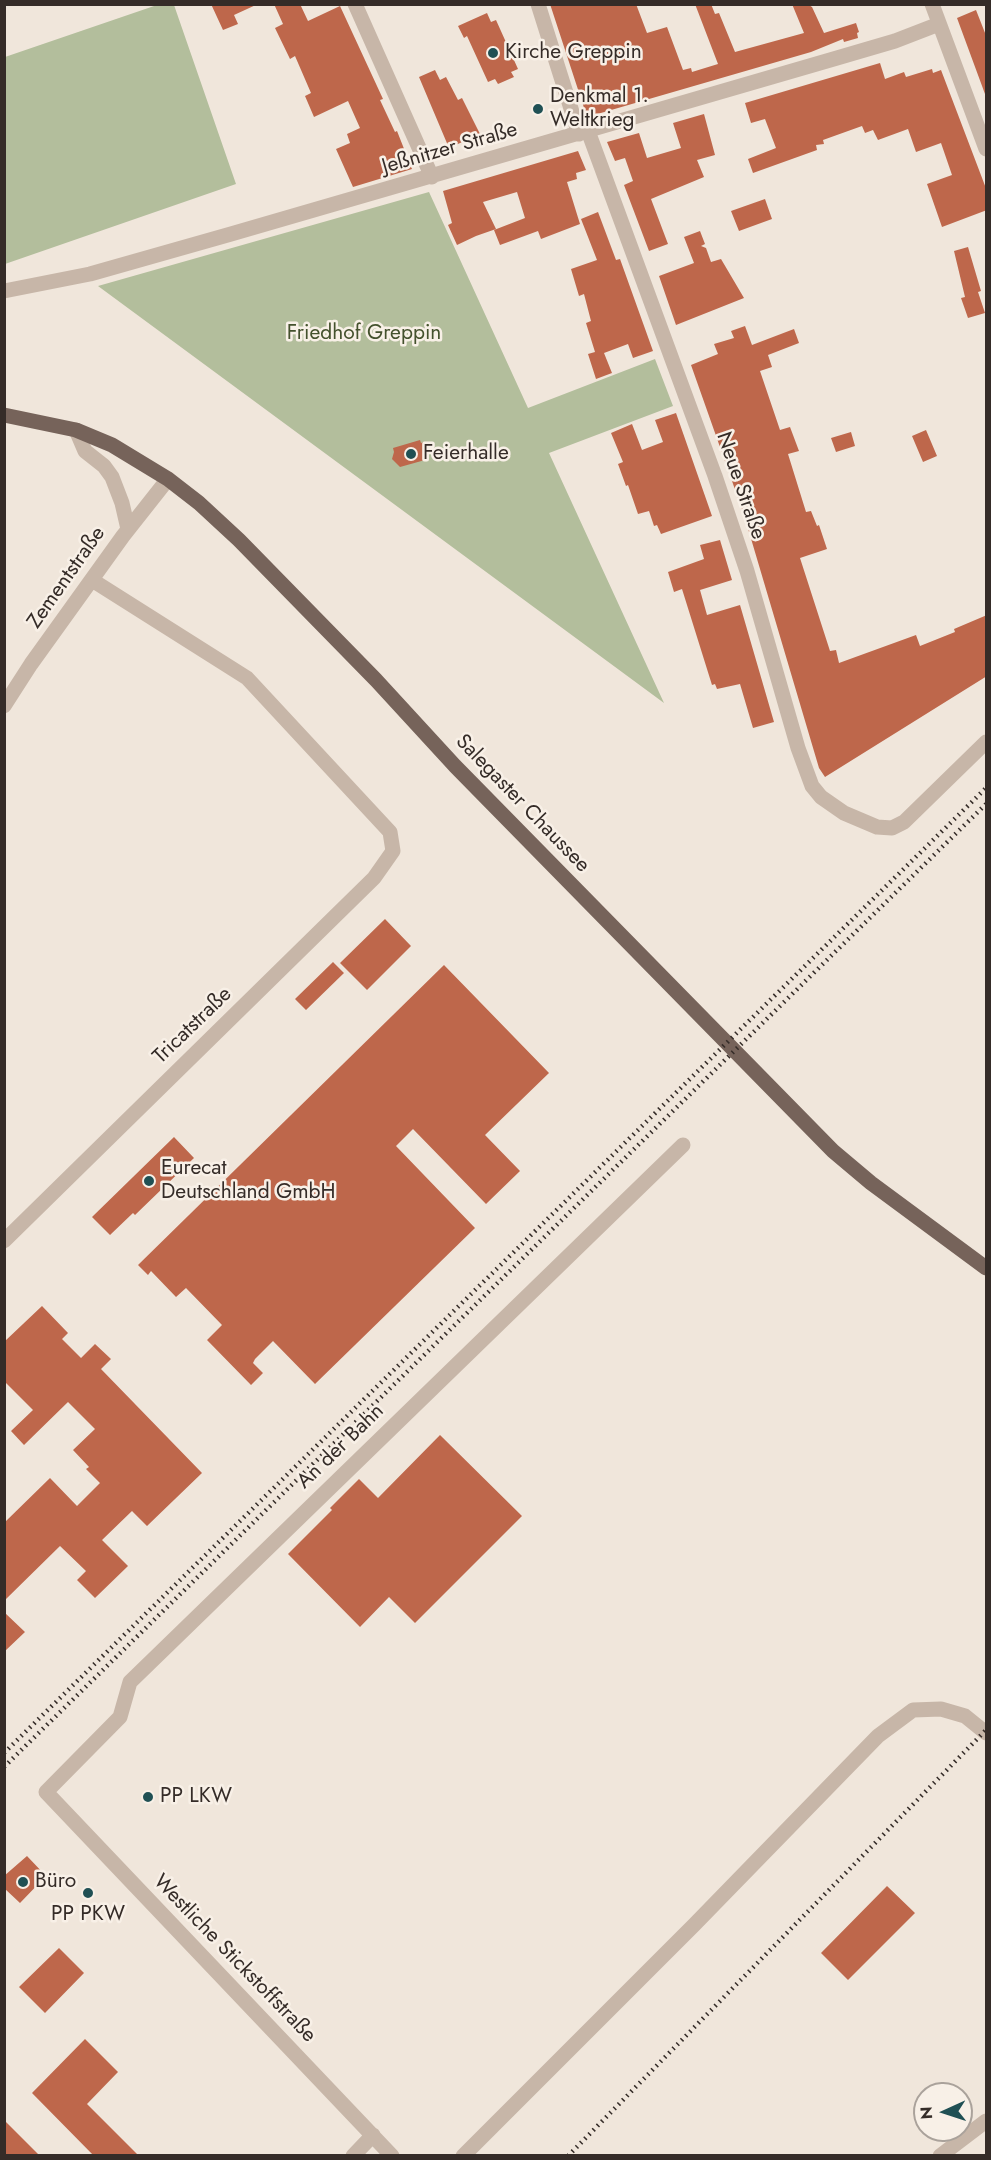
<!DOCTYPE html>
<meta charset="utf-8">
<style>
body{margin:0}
#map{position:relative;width:991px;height:2160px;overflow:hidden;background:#f0e6db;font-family:Jost,sans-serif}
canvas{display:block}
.frame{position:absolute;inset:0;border:6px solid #352c28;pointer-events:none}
.north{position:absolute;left:913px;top:2082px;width:60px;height:60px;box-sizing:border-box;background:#f8f0e7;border:2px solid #aaa29b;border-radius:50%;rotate:267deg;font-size:16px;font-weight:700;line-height:24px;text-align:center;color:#352c28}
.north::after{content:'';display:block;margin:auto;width:21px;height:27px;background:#205054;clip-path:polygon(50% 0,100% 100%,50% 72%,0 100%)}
</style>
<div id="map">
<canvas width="991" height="2160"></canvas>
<div class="frame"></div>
<div class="north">N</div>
</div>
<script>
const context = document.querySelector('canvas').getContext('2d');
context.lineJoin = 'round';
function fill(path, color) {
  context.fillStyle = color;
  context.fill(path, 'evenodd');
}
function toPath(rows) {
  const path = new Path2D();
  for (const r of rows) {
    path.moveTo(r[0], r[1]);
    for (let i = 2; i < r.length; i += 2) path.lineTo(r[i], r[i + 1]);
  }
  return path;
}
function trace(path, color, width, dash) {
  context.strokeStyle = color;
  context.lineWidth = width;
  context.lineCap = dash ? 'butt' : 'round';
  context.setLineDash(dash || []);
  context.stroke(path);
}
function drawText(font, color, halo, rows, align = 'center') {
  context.font = font + ' Jost,sans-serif';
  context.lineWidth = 5;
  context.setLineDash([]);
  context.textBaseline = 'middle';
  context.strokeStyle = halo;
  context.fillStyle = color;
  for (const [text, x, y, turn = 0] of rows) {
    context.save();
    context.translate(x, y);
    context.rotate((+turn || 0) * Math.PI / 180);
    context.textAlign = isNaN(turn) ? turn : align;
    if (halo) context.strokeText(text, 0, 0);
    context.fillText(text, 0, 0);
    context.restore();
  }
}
fill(toPath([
 [157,5,174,5,236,184,5,264,5,57],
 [429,192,528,408,655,359,673,406,549,453,664,703,98,286]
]), '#b3be9c');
fill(toPath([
 [211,4,258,4,234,15,238,24,223,30],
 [274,4,300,4,308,21,340,6,383,99,380,100,395,132,397,131,412,169,353,187,336,149,350,143,347,134,360,128,348,101,314,117,305,96,311,93,295,56,290,59,275,28,283,24],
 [550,4,636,4,647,33,667,27,683,70,691,68,692,72,718,64,695,4,711,4,715,14,719,13,735,52,804,33,792,4,807,4,812,7,824,33,856,23,859,32,857,33,858,38,844,42,843,39,811,52,587,117],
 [976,10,987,38,985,94,957,18],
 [487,13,491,22,496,20,518,69,511,72,514,77,498,84,495,79,488,82,467,36,464,38,458,26],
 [880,63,885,79,904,72,906,77,932,69,933,73,941,70,987,191,987,210,942,227,927,184,952,175,941,143,916,152,908,129,878,140,873,130,865,133,862,126,823,140,824,144,816,145,817,150,753,173,748,159,776,148,765,119,751,123,745,103],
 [435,70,440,80,446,77,458,100,462,98,480,134,449,148,419,77],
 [704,114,715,155,697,160,704,177,651,199,668,244,649,251,624,185,633,181,625,158,615,161,607,142,639,133,647,158,681,148,673,123],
 [578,151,586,170,576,173,577,179,567,182,580,224,541,239,538,231,500,245,494,230,525,218,517,192,483,202,496,229,476,236,457,245,448,225,452,223,443,191],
 [765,199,772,219,739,231,731,211],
 [598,212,616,260,620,259,653,351,633,358,628,344,604,353,612,373,596,379,588,354,595,352,586,323,591,321,584,294,579,296,571,269,597,260,581,219],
 [700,231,705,244,701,246,706,248,711,262,721,259,744,298,676,325,659,276,694,263,684,237],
 [968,247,981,291,978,292,985,313,968,318,961,298,965,297,954,251],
 [745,326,752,345,794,329,799,343,768,355,772,367,760,371,780,430,790,427,799,451,788,454,806,512,811,511,817,526,819,525,827,549,800,558,830,651,836,650,839,663,916,635,920,646,955,632,954,629,987,615,987,676,825,777,819,768,744,515,691,365,718,354,714,344,734,338,731,331],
 [676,413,712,516,661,534,657,525,654,526,649,511,638,514,628,485,626,486,618,464,623,462,611,433,632,424,642,450,663,442,655,420],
 [926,430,937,456,923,462,912,436],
 [851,432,855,446,836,452,831,438],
 [420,440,421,443,424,442,429,456,425,458,425,460,400,467,392,459,394,452,393,448],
 [720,540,732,580,700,590,707,615,740,605,774,722,753,728,740,684,717,689,715,684,712,685,682,589,674,592,668,572,704,559,700,545],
 [385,919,411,946,367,990,340,963],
 [333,962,344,973,306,1010,295,999],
 [444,965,549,1073,485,1135,520,1171,486,1204,413,1129,396,1146,475,1228,315,1384,273,1341,255,1359,253,1363,263,1373,251,1385,207,1340,222,1325,186,1288,176,1297,151,1271,148,1275,138,1265],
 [174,1137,194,1158,135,1215,133,1213,110,1235,92,1217],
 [42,1306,68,1333,62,1339,81,1358,95,1344,111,1359,101,1369,202,1473,147,1526,132,1511,102,1540,128,1566,95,1598,77,1580,86,1571,60,1546,4,1601,4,1523,50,1478,77,1506,100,1483,86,1469,89,1467,73,1450,95,1429,68,1402,24,1445,11,1431,33,1410,4,1381,4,1342],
 [440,1435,522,1516,415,1623,389,1597,360,1627,288,1554,332,1510,330,1508,359,1479,378,1498],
 [4,1612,25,1632,4,1652],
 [27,1856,46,1876,20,1903,4,1888,4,1876],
 [887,1886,915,1913,848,1980,821,1953],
 [59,1948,84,1973,45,2013,19,1987],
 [85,2039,118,2072,87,2104,139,2156,94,2156,32,2093],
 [4,2120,40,2156,4,2156]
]), '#be674b');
trace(toPath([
 [355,4,432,177],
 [538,4,579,134],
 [932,4,986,149],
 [588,131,715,476,747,571,798,748,812,786,821,797,844,813,877,827,892,828,904,822,986,742],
 [4,291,90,274,231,234,837,58,895,41,939,24],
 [76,430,85,451,104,466,112,477,122,503,128,529],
 [4,706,31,664,123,536,168,479],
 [4,1241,374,878,393,851,390,832,247,678,92,580],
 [353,2156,373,2135],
 [392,2156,46,1792,120,1717,130,1682,683,1145],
 [463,2156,694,1925,878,1736,913,1710,941,1709,965,1716,986,1733],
 [940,2156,986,2121]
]), '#c7b6a8', 15);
trace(toPath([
 [4,415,76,430,112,445,168,479,199,503,239,540,376,680,455,766,833,1151,871,1183,986,1268]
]), '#76635a', 15);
trace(toPath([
 [4,1753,986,788],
 [4,1767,986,804],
 [568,2156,986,1730]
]), '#352c28', 4.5, [1.5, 4.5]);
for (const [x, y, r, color] of [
 [493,53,6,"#205054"],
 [538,109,6,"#205054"],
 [411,454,6,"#205054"],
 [149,1181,6,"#205054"],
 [148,1797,6,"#205054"],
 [23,1882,6,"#205054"],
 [88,1893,6,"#205054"]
]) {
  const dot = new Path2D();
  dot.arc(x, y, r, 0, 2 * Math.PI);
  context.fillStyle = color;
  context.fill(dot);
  trace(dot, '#f8f0e7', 2);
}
drawText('21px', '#352c28', '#f8f0e7', [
 ["Kirche Greppin",505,53],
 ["Denkmal 1.",550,97],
 ["Weltkrieg",550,121],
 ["Feierhalle",423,454],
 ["Eurecat",161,1169],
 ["Deutschland GmbH",161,1193],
 ["PP LKW",160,1797],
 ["Büro",35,1882],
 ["PP PKW",88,1915,"center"]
], 'left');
drawText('21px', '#352c28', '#f8f0e7', [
 ["Jeßnitzer Straße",450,149,-16],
 ["Neue Straße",740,486,71],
 ["Zementstraße",67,578,-55],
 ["Salegaster Chaussee",522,804,46],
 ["Tricatstraße",193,1026,-44],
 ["An der Bahn",341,1447,-44],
 ["Westliche Stickstoffstraße",234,1959,46]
]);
drawText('21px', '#44512d', '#f8f0e7', [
 ["Friedhof Greppin",364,334]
]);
</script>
